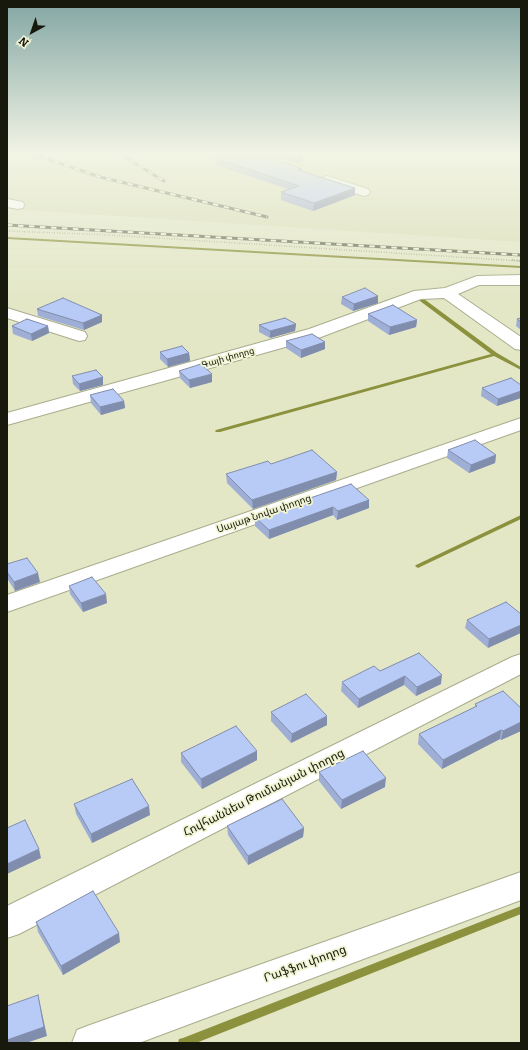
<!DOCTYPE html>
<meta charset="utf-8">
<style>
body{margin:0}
#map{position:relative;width:528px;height:1050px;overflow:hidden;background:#e3e7c6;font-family:Bitter,serif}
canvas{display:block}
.frame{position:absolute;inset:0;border:8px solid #18190d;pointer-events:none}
.north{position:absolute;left:12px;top:12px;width:40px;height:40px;-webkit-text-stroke:3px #f0f4d3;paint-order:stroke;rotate:220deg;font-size:11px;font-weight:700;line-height:16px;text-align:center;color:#18190d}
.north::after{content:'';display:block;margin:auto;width:14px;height:18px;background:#18190d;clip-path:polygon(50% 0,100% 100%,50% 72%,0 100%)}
</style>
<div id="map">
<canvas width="528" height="1050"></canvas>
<div class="frame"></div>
<div class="north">N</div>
</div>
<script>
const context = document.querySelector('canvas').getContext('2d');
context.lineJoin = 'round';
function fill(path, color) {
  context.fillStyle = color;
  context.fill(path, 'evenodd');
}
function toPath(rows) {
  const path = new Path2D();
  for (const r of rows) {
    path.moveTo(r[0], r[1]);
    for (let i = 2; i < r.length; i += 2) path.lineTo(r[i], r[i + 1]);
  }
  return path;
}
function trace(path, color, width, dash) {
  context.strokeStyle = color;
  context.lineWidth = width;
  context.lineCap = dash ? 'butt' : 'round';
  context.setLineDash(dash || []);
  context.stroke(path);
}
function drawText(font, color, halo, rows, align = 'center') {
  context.font = font + ' Bitter,"Noto Sans Armenian",serif';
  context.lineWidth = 3.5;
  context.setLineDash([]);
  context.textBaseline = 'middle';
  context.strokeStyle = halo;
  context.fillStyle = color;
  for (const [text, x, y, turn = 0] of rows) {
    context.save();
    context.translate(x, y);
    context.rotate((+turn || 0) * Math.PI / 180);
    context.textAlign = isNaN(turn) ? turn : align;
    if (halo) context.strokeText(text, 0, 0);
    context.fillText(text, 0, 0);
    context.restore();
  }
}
fill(toPath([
 [7,154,521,154,521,242,7,209]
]), '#dadeb6');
fill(toPath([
 [7,237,521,266,521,268,7,239,7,237],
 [420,299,424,299,497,353,521,367,521,370,494,356,220,432,216,432,215,431,216,430,491,354,420,301,420,299],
 [521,515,521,519,420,567,418,568,415,566,416,565,521,515],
 [521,906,521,914,196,1043,178,1043,179,1039,183,1038,521,906]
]), '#8b913c');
const minor = toPath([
 [327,176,368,189,370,192,368,195,364,196,323,183,321,180,323,177,327,176],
 [7,199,23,202,24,205,23,208,18,209,7,207,7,199],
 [521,275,521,285,479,285,458,294,521,337,521,350,515,349,444,298,421,299,321,337,7,425,7,413,309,329,414,291,445,288,477,276,521,275],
 [7,308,85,332,87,336,85,340,79,341,7,318,7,308],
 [521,418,521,430,7,612,7,595,521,418],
 [521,654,521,674,19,934,7,938,7,906,512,657,521,654],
 [521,872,521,900,139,1043,72,1043,77,1030,90,1025,521,872]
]);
trace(minor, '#a9ad8d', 2);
trace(toPath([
 [7,231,110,235,521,261]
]), '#80836c', 1.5, [0.5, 2]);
trace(toPath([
 [512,260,521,261]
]), '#80836c', 2, [0.5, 2]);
fill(minor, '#fff');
const rail = toPath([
 [33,154,100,177,267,217],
 [120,154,164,181],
 [7,225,521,255]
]);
trace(rail, '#666854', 3);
trace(rail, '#f0f4d3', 2, [5.5]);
fill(toPath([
 [300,154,303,155,303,161,297,163,270,155],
 [215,158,302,169,301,171,355,195,313,211,281,200,281,192,288,189,216,165],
 [378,296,378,303,353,311,341,304,342,297],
 [37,309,102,322,84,330,38,316],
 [368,314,417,320,416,327,389,335,368,321],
 [521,318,521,330,516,326,517,319],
 [296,324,295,331,270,338,259,332,259,325],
 [12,326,48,326,49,333,32,341,13,334],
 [286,341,325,342,325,349,301,358,286,348],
 [160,352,189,353,190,361,168,367,160,359],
 [179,371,212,382,190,388,180,378],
 [72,376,103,377,103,385,80,391,73,384],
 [521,385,521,398,497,406,481,396,482,388],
 [90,395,124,401,125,408,101,415,91,403],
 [448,450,496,455,495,463,469,473,447,458],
 [271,464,337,472,336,480,253,509,227,483,226,474],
 [369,500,369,508,337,520,333,515,269,539,255,526,255,517],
 [7,564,40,582,15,591,7,578],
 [69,586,107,603,83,612,70,594],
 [506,602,488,648,465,628,467,620],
 [419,653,441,684,416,696,404,685,358,708,341,691,342,682,380,671],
 [475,704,521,708,521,731,501,740,500,739,442,769,418,744,419,734,475,707],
 [271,712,327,725,291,743,271,721],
 [257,751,257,760,202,789,181,762,181,753],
 [319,772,385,787,341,809,319,781],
 [74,804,150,815,92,843,76,814],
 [227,826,304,828,303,837,248,865,228,835],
 [36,922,120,942,63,975,38,932]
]), '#9eaed4');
fill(toPath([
 [303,155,303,161,297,163,297,158],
 [355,188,355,195,313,211,314,203],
 [378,296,378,303,353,311,354,304],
 [102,315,102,322,84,330,83,323],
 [417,320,416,327,389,335,390,327],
 [296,324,295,331,270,338,270,331],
 [48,326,49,333,32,341,31,334],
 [325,342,325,349,301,358,301,350],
 [189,353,190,361,168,367,167,359],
 [212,374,212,382,190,388,189,380],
 [103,377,103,385,80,391,79,384],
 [521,391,521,398,497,406,498,399],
 [124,401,125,408,101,415,100,407],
 [496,455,495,463,469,473,471,465],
 [337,472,336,480,253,509,252,500],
 [369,500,369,508,337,520,338,511],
 [333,507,333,515,269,539,269,530],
 [38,573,40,582,15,591,14,582],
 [106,594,107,603,83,612,81,603],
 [521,625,521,633,488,648,489,639],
 [442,675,441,684,416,696,417,687],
 [405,676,404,685,358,708,359,699],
 [327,716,327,725,291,743,292,734],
 [521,722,521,731,501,740,503,731],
 [501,730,500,739,442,769,443,760],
 [257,751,257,760,202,789,201,779],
 [386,778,385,787,341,809,342,800],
 [149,806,150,815,92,843,91,834],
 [304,828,303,837,248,865,248,856],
 [39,849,41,858,7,874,7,864],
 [119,933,120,942,63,975,61,966],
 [38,995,47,1036,26,1043,7,1043,7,1040]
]), '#818dac');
const building = toPath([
 [227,154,260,154,302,169,298,170,355,188,314,203,281,192,299,186,215,158,227,154],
 [287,154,300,154,303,155,297,158,287,154],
 [365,288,378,296,354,304,342,297,365,288],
 [63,298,102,315,83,323,37,309,63,298],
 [393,305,417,320,390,327,368,314,393,305],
 [285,318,296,324,270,331,259,325,285,318],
 [521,318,521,322,517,319,521,318],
 [27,319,48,326,31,334,12,326,27,319],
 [312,334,325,342,301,350,286,341,312,334],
 [182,346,189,353,167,359,160,352,182,346],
 [201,364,212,374,189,380,179,371,201,364],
 [96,370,103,377,79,384,72,376,96,370],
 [511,378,521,385,521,391,498,399,482,388,511,378],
 [113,389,124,401,100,407,90,395,113,389],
 [475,440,496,455,471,465,448,450,475,440],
 [312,450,337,472,252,500,226,474,268,461,271,464,312,450],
 [351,484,369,500,338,511,333,507,269,530,255,517,351,484],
 [27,558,38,573,14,582,7,572,7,564,27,558],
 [92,577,106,594,81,603,69,586,92,577],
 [506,602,521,614,521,625,489,639,467,620,506,602],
 [419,653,442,675,417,687,405,676,359,699,342,682,374,666,380,671,419,653],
 [503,691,521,708,521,722,503,731,501,730,443,760,419,734,477,706,475,704,503,691],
 [306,694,327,716,292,734,271,712,306,694],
 [236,726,257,751,201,779,181,753,236,726],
 [363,751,386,778,342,800,319,772,363,751],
 [132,779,149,806,91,834,74,804,132,779],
 [282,799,304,828,248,856,227,826,282,799],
 [25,820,39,849,7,864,7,828,25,820],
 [93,891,119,933,61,966,36,922,93,891],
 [38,995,44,1027,7,1040,7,1006,38,995]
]);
fill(building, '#b8caf6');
trace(building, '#818dac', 1);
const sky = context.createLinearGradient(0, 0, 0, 301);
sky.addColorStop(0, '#83a6a3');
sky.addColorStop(0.51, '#f2f4e5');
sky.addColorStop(1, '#f2f4e500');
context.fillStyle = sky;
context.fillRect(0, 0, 528, 301);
drawText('9px', '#18190d', '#f0f4d3', [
 ["Գայի փողոց",228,358,-16]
]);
drawText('10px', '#18190d', '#f0f4d3', [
 ["Սայաթ Նովա փողոց",264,514,-19]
]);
drawText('12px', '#18190d', '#f0f4d3', [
 ["Հովհաննես Թումանյան փողոց",264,793,-27],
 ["Րաֆֆու փողոց",305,964,-20]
]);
</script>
